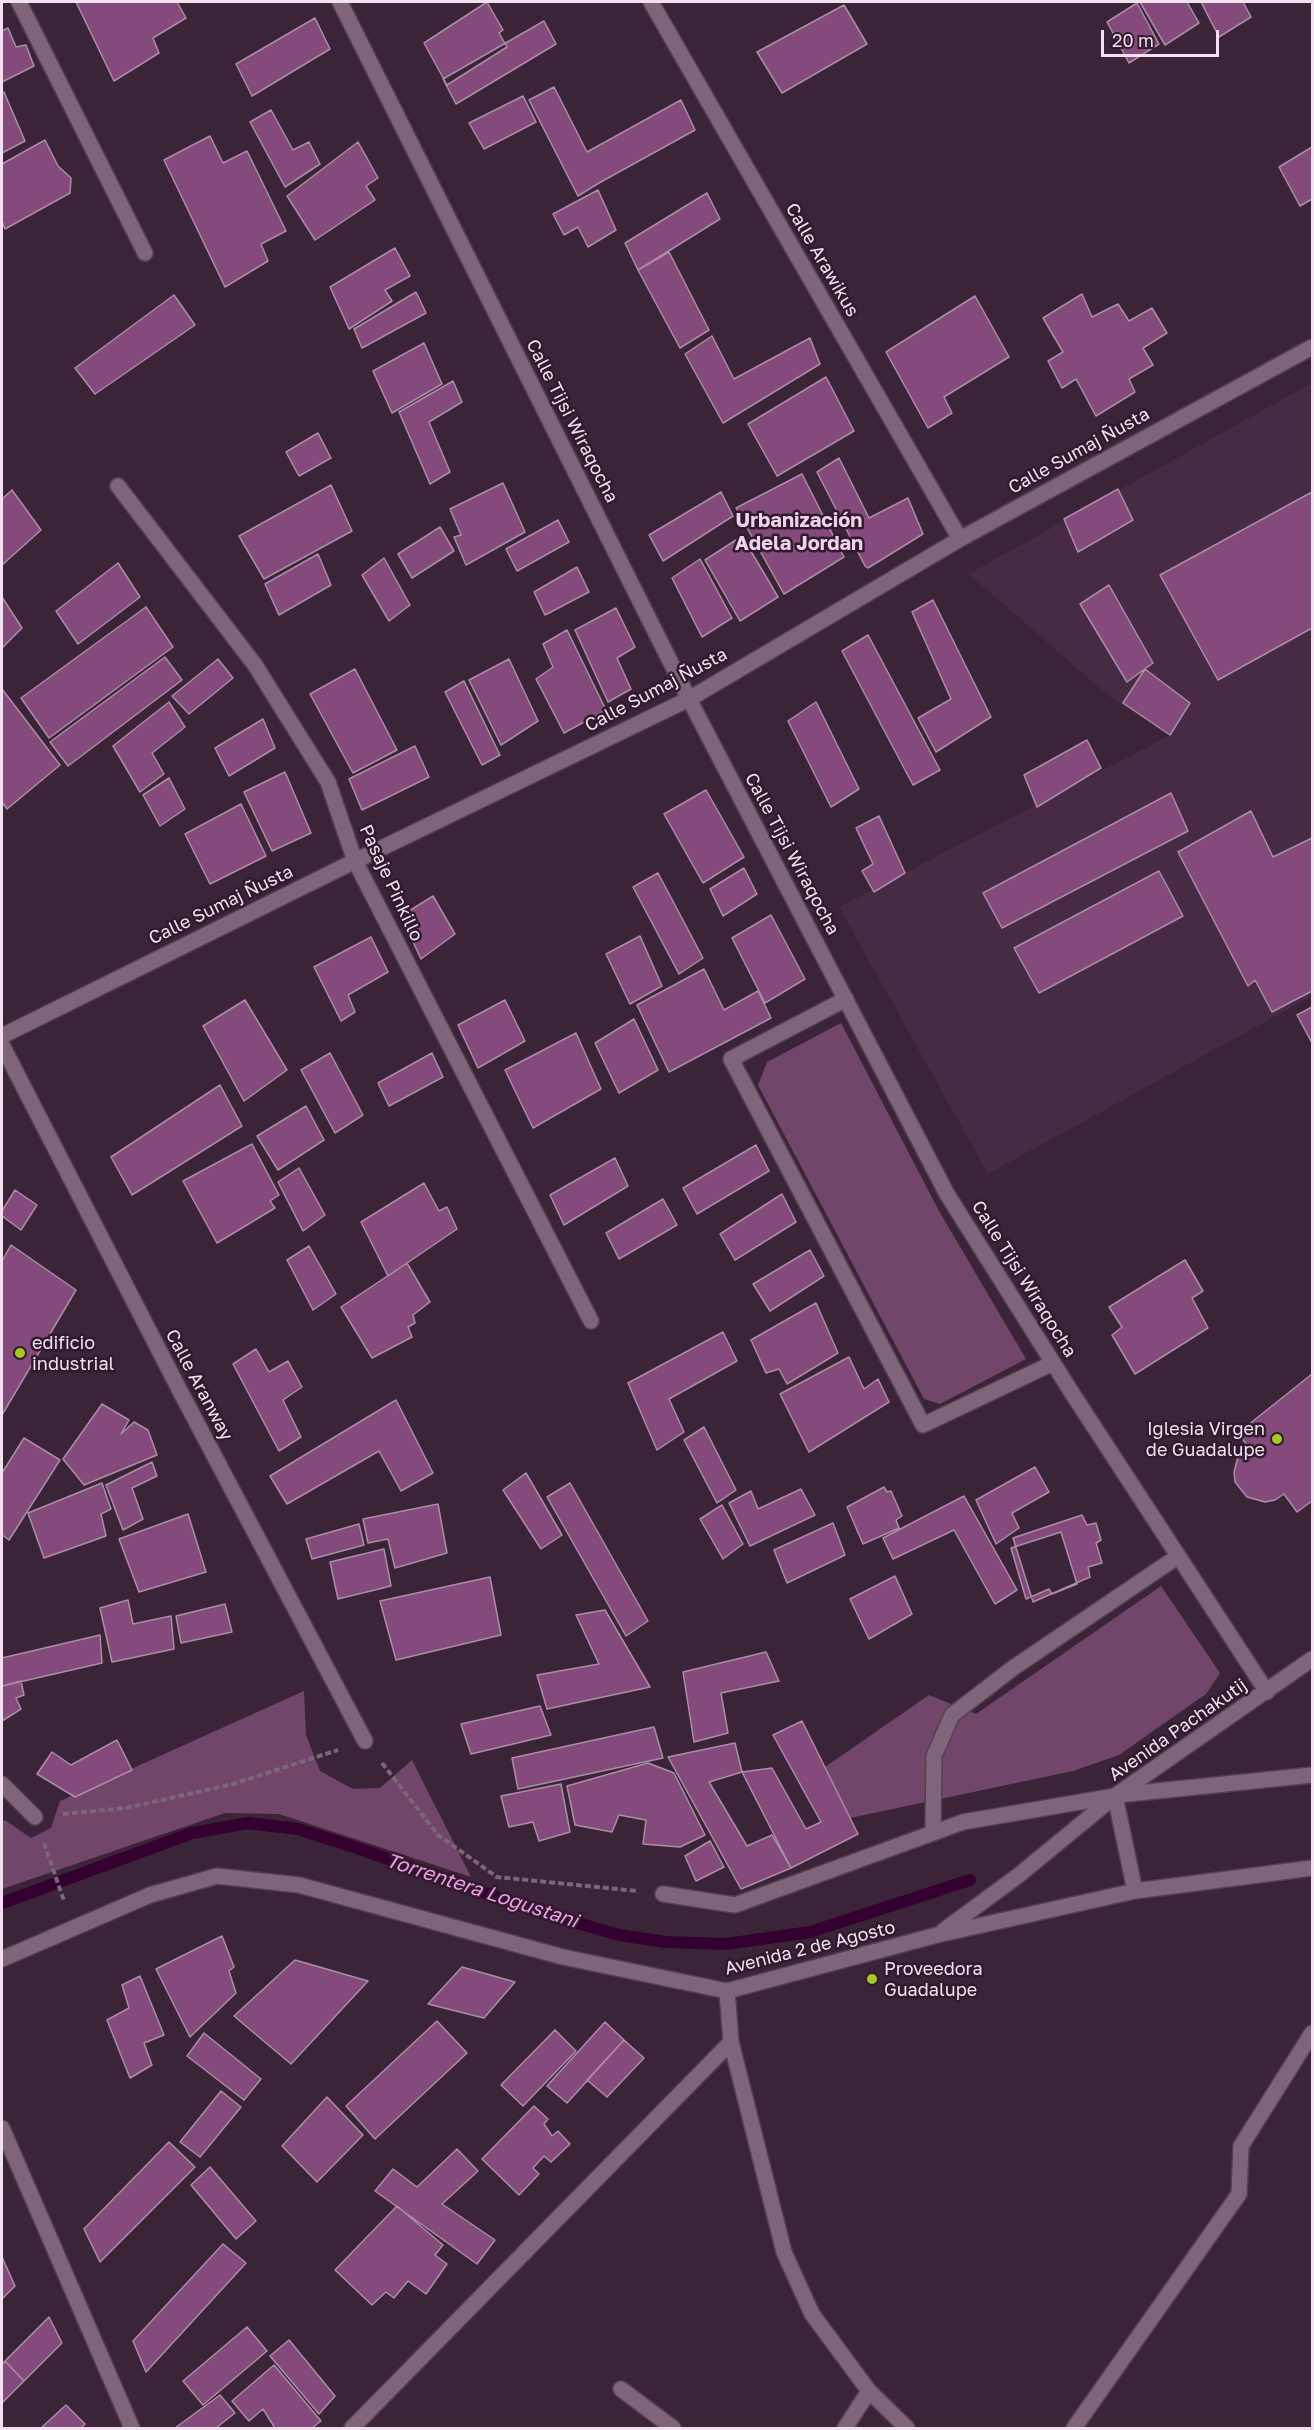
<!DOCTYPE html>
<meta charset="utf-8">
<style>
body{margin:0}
#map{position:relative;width:1314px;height:2430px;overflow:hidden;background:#3b2438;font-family:"Golos Text",sans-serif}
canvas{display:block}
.frame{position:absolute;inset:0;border:3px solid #f2e2ef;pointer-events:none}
.scale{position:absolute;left:1101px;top:30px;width:118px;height:27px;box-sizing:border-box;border:3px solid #f2e2ef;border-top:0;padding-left:8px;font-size:18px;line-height:21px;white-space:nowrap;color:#f2e2ef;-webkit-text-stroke:4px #311a2e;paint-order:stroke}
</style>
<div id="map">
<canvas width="1314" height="2430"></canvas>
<div class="frame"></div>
<div class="scale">20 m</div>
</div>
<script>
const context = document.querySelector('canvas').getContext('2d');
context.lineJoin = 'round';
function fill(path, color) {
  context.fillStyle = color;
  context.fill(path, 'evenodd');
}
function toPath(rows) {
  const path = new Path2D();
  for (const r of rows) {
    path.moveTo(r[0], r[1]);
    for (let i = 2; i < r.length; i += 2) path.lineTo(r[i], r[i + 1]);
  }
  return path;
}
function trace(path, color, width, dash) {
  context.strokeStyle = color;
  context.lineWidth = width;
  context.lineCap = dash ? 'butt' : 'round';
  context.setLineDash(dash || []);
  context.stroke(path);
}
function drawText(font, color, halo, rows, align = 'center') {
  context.font = font + ' "Golos Text",sans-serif';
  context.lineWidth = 5;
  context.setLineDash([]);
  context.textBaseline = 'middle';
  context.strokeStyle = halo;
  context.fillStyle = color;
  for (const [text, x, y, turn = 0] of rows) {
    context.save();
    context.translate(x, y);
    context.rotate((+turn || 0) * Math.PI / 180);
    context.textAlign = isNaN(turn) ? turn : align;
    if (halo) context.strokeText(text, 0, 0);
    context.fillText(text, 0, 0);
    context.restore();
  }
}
fill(toPath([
 [1312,383,1312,996,988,1174,839,907,1171,735,1111,698,969,574]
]), '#472a43');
fill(toPath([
 [841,1023,939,1211,1026,1359,940,1404,924,1399,758,1085,767,1062],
 [1161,1586,1220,1673,1206,1694,1119,1755,1073,1771,850,1818,825,1767,929,1695,976,1714],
 [304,1691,306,1735,320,1771,353,1789,380,1788,412,1760,471,1877,279,1814,225,1813,2,1889,2,1822,5,1820,31,1838,51,1828,60,1801]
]), '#71466a');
trace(toPath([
 [2,1903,192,1833,248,1823,298,1829,357,1848,536,1911,619,1935,666,1942,726,1944,810,1932,970,1880]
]), '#33002f', 12);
const building = toPath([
 [76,2,177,2,186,18,153,38,159,53,114,81,76,2],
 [487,2,503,30,499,33,507,47,447,85,424,43,487,2],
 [1140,2,1187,2,1199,23,1165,45,1140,2],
 [1201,2,1243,2,1251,17,1219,37,1201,2],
 [1137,3,1159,44,1129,63,1107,22,1137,3],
 [844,5,867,44,782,93,757,52,844,5],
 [315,18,330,49,252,96,236,64,315,18],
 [544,21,556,44,456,104,443,79,544,21],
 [8,28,16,47,26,45,34,66,2,82,2,31,8,28],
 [554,87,587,152,681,100,695,130,599,183,578,196,529,100,554,87],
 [4,92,25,141,2,153,2,93,4,92],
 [523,96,536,122,484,149,469,123,523,96],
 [271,110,293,150,309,142,320,164,285,187,250,122,271,110],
 [210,136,223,163,247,151,286,231,261,244,268,261,225,287,164,160,210,136],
 [45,140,58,166,71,178,70,193,5,229,2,221,2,164,45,140],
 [358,142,378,178,366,186,375,200,315,240,287,196,358,142],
 [1312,147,1312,199,1300,206,1279,167,1312,147],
 [598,190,616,230,588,247,578,227,564,235,553,214,598,190],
 [707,193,720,219,638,270,625,243,707,193],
 [395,248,410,276,385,290,392,301,349,329,330,287,395,248],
 [669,252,709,330,680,348,638,270,669,252],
 [416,292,426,313,362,348,354,329,416,292],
 [1082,294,1092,317,1118,304,1129,321,1152,308,1167,333,1143,348,1153,365,1129,379,1135,392,1096,416,1076,379,1062,388,1048,361,1063,352,1043,318,1082,294],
 [174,295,195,325,95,394,75,368,174,295],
 [975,296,1009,357,944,397,952,413,928,428,886,352,975,296],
 [712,336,734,379,810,338,820,364,723,423,685,354,712,336],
 [424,343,442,384,392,413,373,371,424,343],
 [826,377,854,431,777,476,748,424,826,377],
 [453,381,462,402,429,422,450,472,430,484,399,412,453,381],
 [318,433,331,458,299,476,286,452,318,433],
 [839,458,869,518,908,498,923,534,868,568,865,566,817,472,839,458],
 [802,474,844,557,784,594,736,508,802,474],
 [503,483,525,532,466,565,454,537,461,535,450,509,503,483],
 [331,485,352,531,264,579,239,536,331,485],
 [1118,489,1133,520,1078,552,1064,519,1118,489],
 [12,490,41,530,2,565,2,499,12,490],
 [721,492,733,516,663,561,649,535,721,492],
 [1312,492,1312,628,1218,680,1160,575,1312,492],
 [558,520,569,542,517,571,506,549,558,520],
 [440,527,454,551,412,578,398,554,440,527],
 [742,536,778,597,740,621,705,560,742,536],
 [318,554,331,585,279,615,265,584,318,554],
 [384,558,410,605,389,621,362,575,384,558],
 [700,559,732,618,702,637,672,578,700,559],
 [118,563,140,597,78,644,56,611,118,563],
 [577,567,589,592,545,615,534,592,577,567],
 [1109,585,1153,663,1127,682,1080,604,1109,585],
 [2,597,22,628,2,648,2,597],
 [933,600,991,717,936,752,918,718,951,699,912,612,933,600],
 [146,607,173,647,49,738,21,698,146,607],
 [616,608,635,647,617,658,631,689,608,702,575,630,616,608],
 [567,630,606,710,564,733,536,679,553,667,543,644,567,630],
 [868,635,940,770,913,785,842,651,868,635],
 [165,657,182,680,68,766,50,742,165,657],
 [218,659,233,678,189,714,172,696,218,659],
 [509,659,538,721,501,745,469,680,509,659],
 [355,669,397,750,353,773,310,694,355,669],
 [1145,669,1190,703,1170,735,1123,703,1145,669],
 [464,681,500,755,482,765,445,692,464,681],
 [2,689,60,765,7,809,2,802,2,689],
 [169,702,185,727,152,753,164,774,140,792,113,746,169,702],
 [816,702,859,789,831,807,788,721,816,702],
 [263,719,275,748,229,776,215,748,263,719],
 [1087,740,1101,768,1037,807,1024,775,1087,740],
 [415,746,429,777,362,810,349,779,415,746],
 [285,772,311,833,272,851,244,792,285,772],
 [169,778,185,809,160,826,143,795,169,778],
 [706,790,744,857,703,883,664,814,706,790],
 [1171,793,1188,831,1002,928,983,893,1171,793],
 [241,804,266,856,210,884,185,834,241,804],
 [1251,811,1273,857,1312,838,1312,991,1272,1012,1255,980,1248,986,1178,852,1251,811],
 [879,816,905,873,874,892,862,871,873,864,856,828,879,816],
 [744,868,757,894,723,916,710,889,744,868],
 [1159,871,1183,916,1039,993,1014,948,1159,871],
 [658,873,703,958,679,974,633,887,658,873],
 [433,896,455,934,421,959,401,916,433,896],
 [771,915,805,979,765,1003,732,938,771,915],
 [640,936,662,986,630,1004,606,954,640,936],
 [371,937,388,972,348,995,355,1012,341,1021,314,967,371,937],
 [704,969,724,1010,758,991,771,1018,669,1072,637,1005,704,969],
 [245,1000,287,1070,244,1101,203,1026,245,1000],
 [505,1000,525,1041,478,1068,458,1025,505,1000],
 [1312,1007,1312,1043,1297,1015,1312,1007],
 [634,1019,658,1070,619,1093,595,1043,634,1019],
 [576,1033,601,1089,533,1128,505,1070,576,1033],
 [330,1053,363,1115,335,1133,301,1070,330,1053],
 [432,1053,443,1077,389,1106,378,1083,432,1053],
 [220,1085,242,1126,132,1195,111,1157,220,1085],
 [306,1106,324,1140,278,1170,257,1136,306,1106],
 [252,1144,279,1195,270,1201,275,1208,217,1243,183,1181,252,1144],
 [756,1145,769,1171,697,1214,683,1188,756,1145],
 [615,1158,628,1186,564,1225,550,1195,615,1158],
 [299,1168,325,1215,303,1231,278,1182,299,1168],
 [424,1183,439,1211,447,1207,457,1229,388,1276,361,1222,424,1183],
 [15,1190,37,1205,21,1230,2,1216,2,1211,15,1190],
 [782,1194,796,1222,735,1260,720,1234,782,1194],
 [663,1199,677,1225,619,1259,606,1233,663,1199],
 [11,1245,76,1290,2,1415,2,1261,11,1245],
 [309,1246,336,1294,313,1310,287,1260,309,1246],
 [810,1250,824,1276,770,1311,753,1284,810,1250],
 [1185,1260,1203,1291,1192,1298,1208,1328,1135,1374,1112,1335,1122,1327,1109,1307,1185,1260],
 [407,1263,430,1302,413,1315,415,1323,408,1327,412,1337,372,1358,341,1307,407,1263],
 [816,1303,838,1353,787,1384,779,1369,766,1373,751,1340,816,1303],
 [723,1332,737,1361,669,1399,684,1432,657,1450,628,1383,723,1332],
 [256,1349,269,1372,288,1361,302,1387,283,1400,301,1437,279,1451,233,1364,256,1349],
 [849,1357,864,1389,878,1379,889,1402,809,1452,780,1394,849,1357],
 [1312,1374,1312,1501,1297,1512,1284,1494,1275,1500,1265,1502,1247,1497,1235,1482,1234,1472,1239,1453,1247,1445,1238,1433,1312,1374],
 [396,1400,433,1473,401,1491,379,1451,287,1504,270,1476,396,1400],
 [102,1404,129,1420,121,1434,134,1422,148,1430,157,1455,84,1485,63,1459,102,1404],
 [704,1427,736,1490,717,1503,684,1440,704,1427],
 [24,1438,60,1460,9,1540,2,1535,2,1473,24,1438],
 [152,1462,157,1476,132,1488,143,1519,123,1530,106,1485,152,1462],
 [1035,1467,1049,1492,1012,1513,1019,1528,996,1544,976,1500,1035,1467],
 [526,1473,562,1535,541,1549,503,1490,526,1473],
 [102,1483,111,1509,101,1514,106,1536,44,1558,28,1513,102,1483],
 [570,1483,648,1621,626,1636,547,1497,570,1483],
 [884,1487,887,1492,891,1491,902,1516,896,1520,899,1528,863,1544,847,1507,884,1487],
 [801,1489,815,1515,750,1546,729,1503,751,1491,758,1509,801,1489],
 [964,1496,1017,1590,995,1604,954,1530,893,1559,883,1538,964,1496],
 [438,1504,447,1553,395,1568,388,1539,368,1543,363,1519,438,1504],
 [722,1505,743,1544,723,1559,700,1519,722,1505],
 [188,1514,206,1572,139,1592,119,1539,188,1514],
 [1082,1515,1087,1525,1096,1523,1101,1540,1096,1543,1102,1563,1088,1567,1090,1577,1033,1602,1013,1538,1082,1515],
 [833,1523,845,1555,787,1583,774,1550,833,1523],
 [359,1524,364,1545,312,1559,306,1539,359,1524],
 [1061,1532,1077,1584,1052,1594,1049,1589,1026,1599,1011,1548,1061,1532],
 [384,1549,391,1586,338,1599,330,1562,384,1549],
 [895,1576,912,1614,869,1639,850,1599,895,1576],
 [490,1577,501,1635,396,1660,380,1601,490,1577],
 [128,1600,133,1624,171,1616,174,1649,112,1662,100,1608,128,1600],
 [225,1604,232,1632,181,1643,176,1616,225,1604],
 [605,1610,650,1687,547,1709,537,1675,599,1664,576,1615,605,1610],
 [100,1635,102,1663,2,1686,2,1658,100,1635],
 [766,1652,779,1681,721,1693,728,1733,694,1742,683,1672,766,1652],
 [21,1681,24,1695,16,1698,21,1709,2,1721,2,1686,21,1681],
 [540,1706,551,1735,471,1754,461,1724,540,1706],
 [802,1721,858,1834,791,1868,742,1772,772,1768,806,1829,821,1822,773,1735,802,1721],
 [654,1727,663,1758,518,1789,512,1758,654,1727],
 [117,1740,132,1770,75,1797,37,1774,52,1752,71,1765,117,1740],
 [735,1743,742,1772,709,1782,747,1846,772,1835,791,1868,741,1889,668,1757,735,1743],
 [648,1763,674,1773,705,1835,680,1847,643,1844,646,1820,619,1815,612,1832,575,1825,567,1786,648,1763],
 [561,1784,570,1832,539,1841,533,1822,509,1827,501,1796,561,1784],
 [710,1841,724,1867,696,1881,685,1856,710,1841],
 [222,1936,234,1967,229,1971,236,1993,190,2037,156,1969,222,1936],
 [295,1960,368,1981,291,2064,234,2016,295,1960],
 [462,1967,515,1982,484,2018,428,2004,462,1967],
 [140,1976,164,2035,144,2043,152,2065,130,2078,107,2020,129,2008,122,1985,140,1976],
 [437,2021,467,2053,375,2139,346,2106,437,2021],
 [605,2022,624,2040,567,2103,547,2086,605,2022],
 [555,2030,576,2051,523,2106,501,2085,555,2030],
 [204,2033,261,2079,244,2100,187,2056,204,2033],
 [624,2040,644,2058,607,2097,587,2080,624,2040],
 [221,2091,241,2107,200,2157,180,2142,221,2091],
 [327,2097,363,2135,317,2182,282,2146,327,2097],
 [534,2106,548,2119,544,2124,552,2136,558,2131,570,2144,551,2162,544,2156,533,2168,539,2174,519,2195,482,2159,534,2106],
 [169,2142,195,2167,100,2262,84,2229,169,2142],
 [457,2149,478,2171,442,2204,495,2240,477,2264,375,2191,393,2169,417,2187,457,2149],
 [210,2167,256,2221,236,2239,191,2185,210,2167],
 [397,2206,443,2245,435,2255,447,2264,426,2294,408,2281,394,2298,386,2292,372,2305,335,2270,397,2206],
 [223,2244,246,2263,146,2372,133,2341,223,2244],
 [2,2257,15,2286,2,2299,2,2257],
 [49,2317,62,2343,24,2381,5,2361,49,2317],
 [247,2327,267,2351,203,2405,183,2381,247,2327],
 [289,2340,335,2396,319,2414,270,2356,289,2340],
 [5,2361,24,2381,2,2403,2,2364,5,2361],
 [274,2365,321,2421,312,2428,275,2428,263,2409,249,2421,232,2401,274,2365],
 [220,2395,235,2413,216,2428,175,2428,220,2395],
 [66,2405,85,2424,81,2428,41,2428,66,2405]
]);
fill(building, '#844a7c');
trace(building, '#ab8ea6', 1.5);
const service = toPath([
 [19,2,145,253],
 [846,999,731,1059,923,1425,1053,1363],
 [933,1833,934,1756,952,1715,1013,1668,1177,1557],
 [663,1894,735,1905,963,1822,1115,1796],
 [1239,2194,1241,2146,1312,2033],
 [621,2389,673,2428],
 [845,2428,869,2391]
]);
const minor = toPath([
 [340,2,689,699,947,1194,1072,1393,1267,1692],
 [651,2,960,539],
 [118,486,255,665,328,782,355,861,591,1321],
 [2,1036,355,861,689,699,960,539,1312,347],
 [2,1045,180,1391,365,1741],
 [2,1784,35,1817],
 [731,2042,784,2252,812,2314,869,2391,907,2428],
 [2,2128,132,2428],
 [352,2428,731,2042,727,1991],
 [1074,2428,1239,2194]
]);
const tertiary = toPath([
 [1118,1795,1312,1775],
 [1115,1796,1135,1891],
 [943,1931,1019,1875,1115,1796,1312,1659],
 [2,1959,150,1895,217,1876,299,1885,563,1957,727,1991,937,1935,1135,1891,1312,1868]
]);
trace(service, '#544051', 18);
trace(minor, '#544051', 18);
trace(tertiary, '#544051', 18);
trace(toPath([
 [382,1763,438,1835,497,1877,637,1891],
 [63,1814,126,1808,233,1784,338,1750],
 [44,1843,64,1901]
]), '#7b6778', 4, [6, 3]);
trace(service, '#7f647a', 15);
trace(minor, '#7f647a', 15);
trace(tertiary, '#7f647a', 15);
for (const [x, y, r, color] of [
 [20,1353,6,"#a5c823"],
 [1277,1439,6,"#a5c823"],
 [872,1979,6,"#a5c823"]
]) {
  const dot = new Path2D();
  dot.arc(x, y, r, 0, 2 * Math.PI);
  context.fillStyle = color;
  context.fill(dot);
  trace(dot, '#311a2e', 2);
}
drawText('18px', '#f2e2ef', '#311a2e', [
 ["Calle Arawikus",822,260,60],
 ["Calle Tijsi Wiraqocha",572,421,63],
 ["Calle Sumaj Ñusta",1079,451,-29],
 ["Calle Sumaj Ñusta",656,690,-28],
 ["Calle Tijsi Wiraqocha",792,854,62],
 ["Pasaje Pinkillo",391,883,65],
 ["Calle Sumaj Ñusta",221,905,-26],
 ["Calle Tijsi Wiraqocha",1024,1279,58],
 ["Calle Aranway",199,1385,62],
 ["Avenida Pachakutij",1178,1730,-35],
 ["Avenida 2 de Agosto",810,1948,-14]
]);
drawText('18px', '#f2e2ef', '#311a2e', [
 ["edificio",32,1343],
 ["industrial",32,1364],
 ["Iglesia Virgen",1265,1429,"right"],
 ["de Guadalupe",1265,1450,"right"],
 ["Proveedora",884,1969],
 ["Guadalupe",884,1990]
], 'left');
drawText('bold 20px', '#f1d2eb', '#311a2e', [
 ["Urbanización",799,521],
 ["Adela Jordan",799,544]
]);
drawText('italic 20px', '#f19de5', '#311a2e', [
 ["Torrentera Logustani",482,1891,18]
]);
</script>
